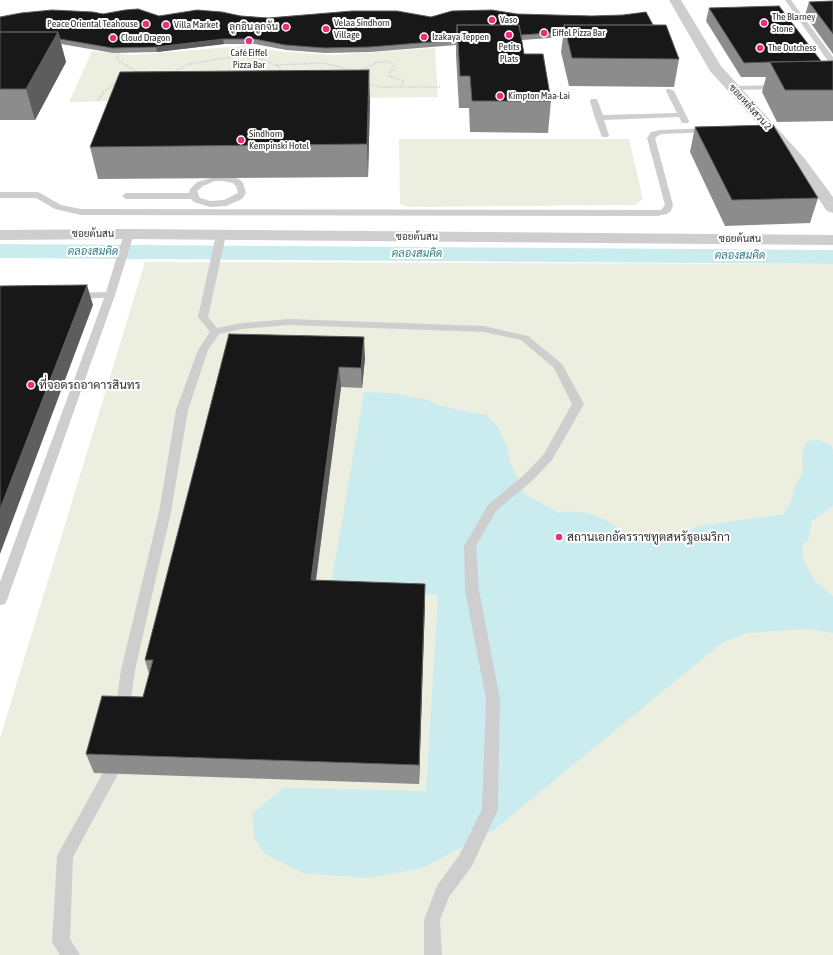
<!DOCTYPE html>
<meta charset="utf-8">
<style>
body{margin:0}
canvas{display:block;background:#fff}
</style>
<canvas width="833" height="955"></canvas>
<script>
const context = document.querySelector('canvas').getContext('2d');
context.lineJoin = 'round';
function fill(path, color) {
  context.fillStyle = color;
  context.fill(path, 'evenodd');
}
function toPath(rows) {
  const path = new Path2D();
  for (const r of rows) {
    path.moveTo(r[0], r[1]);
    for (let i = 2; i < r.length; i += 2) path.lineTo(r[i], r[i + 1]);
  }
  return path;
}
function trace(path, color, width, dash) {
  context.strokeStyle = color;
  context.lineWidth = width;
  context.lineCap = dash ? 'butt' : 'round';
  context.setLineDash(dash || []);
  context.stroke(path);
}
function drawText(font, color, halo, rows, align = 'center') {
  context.font = font + ' "Asap Condensed",Sarabun,sans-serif';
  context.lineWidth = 4;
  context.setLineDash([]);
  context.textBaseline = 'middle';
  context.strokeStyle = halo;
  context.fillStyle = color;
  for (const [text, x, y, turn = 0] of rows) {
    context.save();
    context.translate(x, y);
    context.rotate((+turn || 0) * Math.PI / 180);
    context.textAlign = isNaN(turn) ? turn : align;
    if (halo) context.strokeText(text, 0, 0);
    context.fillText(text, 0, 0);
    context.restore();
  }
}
fill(toPath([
 [245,46,278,51,334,55,435,48,438,97,69,102,92,51,131,55],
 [399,139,629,139,643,199,635,205,408,207,400,204],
 [145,262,833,264,833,955,0,955,0,738]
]), '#ecefdf');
fill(toPath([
 [364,392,393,393,428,400,437,405,450,408,487,415,499,429,506,445,511,465,525,494,559,513,567,511,587,513,605,520,632,536,674,538,698,526,783,514,790,504,795,486,803,472,802,454,807,441,819,440,831,445,833,450,833,506,812,521,808,540,803,544,802,554,805,563,814,580,833,597,833,633,805,629,748,633,723,642,495,829,423,868,367,878,303,873,265,854,254,838,252,814,283,788,426,791,438,595,331,585]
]), '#cbecef');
fill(toPath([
 [0,244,833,250,833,264,0,258,0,244]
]), '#cbecef');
trace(toPath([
 [247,44,236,56,258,58,278,66,282,72],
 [119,53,117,57,119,61,141,74],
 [277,65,322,63,340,67,348,71],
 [361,70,378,62,388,61,394,65,394,69,390,72,389,76,404,81,401,87],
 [172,73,189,64,236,56],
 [367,84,381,87,441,87],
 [98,100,104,91,119,80]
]), '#cecece', 1.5, [1.5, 1.5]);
fill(toPath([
 [785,0,791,0,833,57,833,64,830,64,785,0],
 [780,85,784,87,783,89,733,90,729,88,733,86,780,85],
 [667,89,670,89,674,91,689,121,688,123,682,123,679,117,604,120,609,135,608,137,602,137,595,118,590,101,591,99,597,99,603,115,677,113,666,91,667,89],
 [710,128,713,128,713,132,661,134,655,138,673,205,671,211,667,214,657,216,81,215,55,209,36,198,0,198,0,192,38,192,61,205,81,209,657,210,661,210,665,205,647,138,651,132,660,130,710,128],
 [222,175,239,179,243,183,246,193,242,199,226,206,210,207,194,202,191,199,126,199,122,196,126,193,189,193,190,189,197,182,222,175],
 [215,181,222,181,233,183,236,186,238,193,224,200,210,201,200,198,197,191,203,186,215,181],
 [129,231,134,234,115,295,7,600,5,604,0,605,0,582,104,298,73,299,68,296,73,293,106,292,124,234,129,231],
 [221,232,226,235,208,317,217,328,242,323,289,319,484,326,528,336,562,364,584,404,552,460,533,480,496,511,476,546,479,590,500,699,498,809,472,866,449,897,440,920,442,955,424,955,424,920,437,886,460,854,482,809,486,699,465,590,464,546,488,505,525,474,544,454,572,404,554,368,521,340,484,332,289,325,242,329,219,334,208,350,188,410,171,512,135,670,129,712,127,717,122,718,117,717,115,712,121,670,159,512,176,410,198,350,210,332,198,317,216,235,221,232],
 [110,767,115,769,118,774,73,857,70,939,80,955,60,955,52,942,57,856,105,769,110,767]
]), '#cecece');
fill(toPath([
 [669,0,681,0,721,66,805,159,833,197,833,213,827,211,795,165,710,71,669,0],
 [129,229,833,235,833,245,129,239,0,240,0,230,129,229]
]), '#cecece');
fill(toPath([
 [833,1,833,54,805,15,809,2],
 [709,8,821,61,833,61,833,121,777,122,762,92,766,77,741,77,706,21],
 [103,14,159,16,241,16,268,18,431,17,517,14,653,25,679,59,674,87,569,86,561,52,563,37,522,40,524,54,551,101,548,133,470,132,469,108,459,108,456,55,456,45,370,52,325,53,286,50,255,44,224,44,157,52,113,53,61,44,66,62,35,120,0,120,0,17],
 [370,101,368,177,98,179,90,147],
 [695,127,818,198,810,223,725,226,690,152],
 [229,334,365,358,362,388,341,387,316,581,425,584,419,784,94,773,86,754,143,697,149,674,145,660]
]), '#8c8c8c');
fill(toPath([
 [58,32,66,62,35,120,26,89],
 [223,39,224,44,157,52,156,47],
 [369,70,370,101,368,177,367,144],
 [87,285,93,305,0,554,0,509],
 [364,337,365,358,362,388,361,368],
 [339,367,341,387,313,601,311,580],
 [425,584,425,604,419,784,419,765]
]), '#5d5d5d');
const building = toPath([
 [833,1,833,34,809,2,833,1],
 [779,6,821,61,770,62,769,62,744,63,709,8,779,6],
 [138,9,159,16,197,10,222,12,241,16,268,18,352,11,397,11,431,17,452,11,492,10,517,14,592,16,623,15,646,12,653,25,564,25,563,32,521,35,519,25,457,25,456,40,370,47,325,48,285,45,255,39,223,39,156,47,112,48,60,39,58,32,0,32,0,17,21,13,52,10,93,12,103,14,125,10,138,9],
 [457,25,519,25,524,54,543,54,551,101,472,101,470,76,460,76,457,25],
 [564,25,666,25,679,59,572,58,564,25],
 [0,32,58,32,26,89,0,89,0,32],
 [833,61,833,90,785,90,770,62,833,61],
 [369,70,367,144,90,147,120,72,369,70],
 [773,125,818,198,732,200,695,127,773,125],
 [87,285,0,509,0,286,87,285],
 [229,334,364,337,361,368,339,367,311,580,425,584,419,765,86,754,102,696,143,697,153,660,145,660,229,334]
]);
fill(building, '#181818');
trace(building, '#5d5d5d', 1);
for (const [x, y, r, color] of [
 [492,20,4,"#ee2d7a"],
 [764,23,4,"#ee2d7a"],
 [146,24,4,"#ee2d7a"],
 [166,25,4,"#ee2d7a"],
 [286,27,4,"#ee2d7a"],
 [326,29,4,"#ee2d7a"],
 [544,33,4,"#ee2d7a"],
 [509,35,4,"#ee2d7a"],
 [424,37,4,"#ee2d7a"],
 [113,38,4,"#ee2d7a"],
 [249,41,4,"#ee2d7a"],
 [760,48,4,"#ee2d7a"],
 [500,96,4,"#ee2d7a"],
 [241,140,4,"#ee2d7a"],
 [31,385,4,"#ee2d7a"],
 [559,537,4,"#ee2d7a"]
]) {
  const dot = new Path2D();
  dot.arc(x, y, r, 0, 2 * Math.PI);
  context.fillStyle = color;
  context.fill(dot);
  trace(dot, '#fff', 1.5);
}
drawText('10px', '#313131', '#fff', [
 ["The Blarney",772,17],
 ["Stone",772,29],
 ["Vaso",500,20],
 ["Velaa Sindhorn",334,23],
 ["Village",334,35],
 ["Peace Oriental Teahouse",138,24,"right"],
 ["Villa Market",174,25],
 ["ลูกอิน ลูกจัน",278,27,"right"],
 ["Eiffel Pizza Bar",552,33],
 ["Izakaya Teppen",432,37],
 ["Cloud Dragon",121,38],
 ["Petits",509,47,"center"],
 ["Plats",509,59,"center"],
 ["The Dutchess",768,48],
 ["Café Eiffel",249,53,"center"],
 ["Pizza Bar",249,65,"center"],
 ["Kimpton Maa-Lai",508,96],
 ["Sindhorn",249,134],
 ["Kempinski Hotel",249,146]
], 'left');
drawText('10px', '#313131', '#fff', [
 ["ซอยหลังสวน 2",750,107,48],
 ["ซอยต้นสน",93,234],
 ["ซอยต้นสน",417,237],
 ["ซอยต้นสน",740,239]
]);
drawText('italic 11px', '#348085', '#fff', [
 ["คลองสมคิด",93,252],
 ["คลองสมคิด",417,254],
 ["คลองสมคิด",740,256]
]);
drawText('12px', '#313131', '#fff', [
 ["ที่จอดรถอาคารสินทร",39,385],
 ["สถานเอกอัครราชทูตสหรัฐอเมริกา",567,537]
], 'left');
</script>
